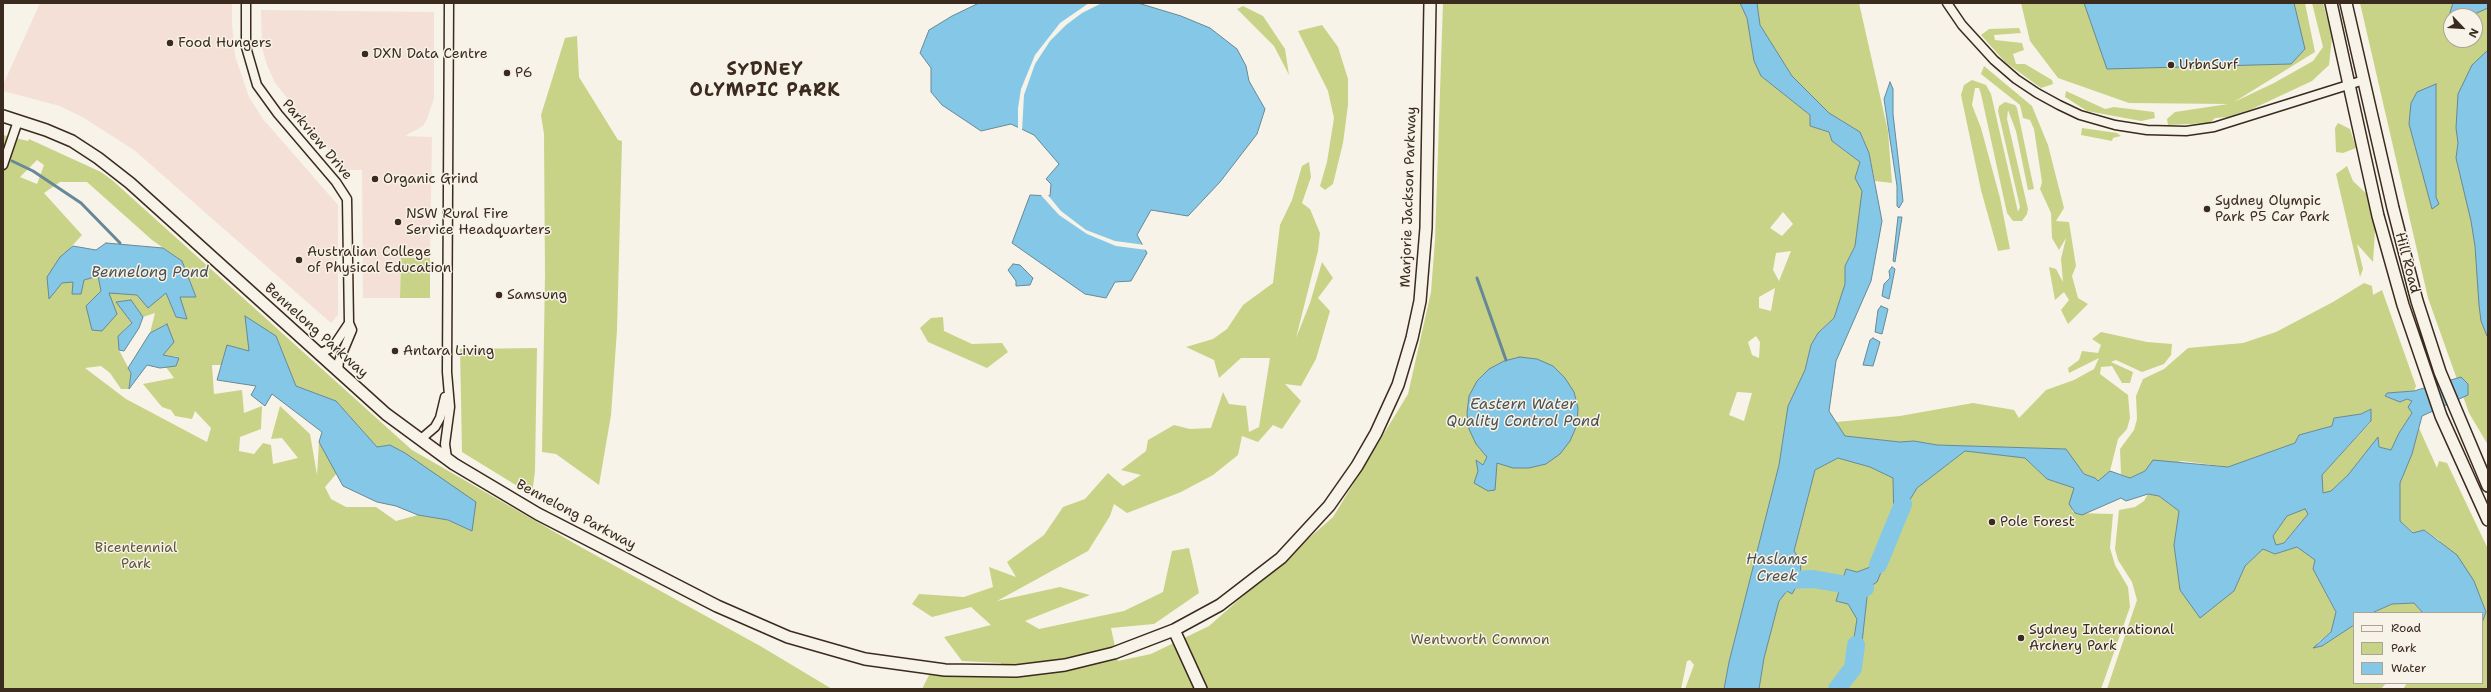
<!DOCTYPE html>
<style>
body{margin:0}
#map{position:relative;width:2491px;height:692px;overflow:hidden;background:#f7f3e8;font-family:"Shantell Sans",sans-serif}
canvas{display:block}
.frame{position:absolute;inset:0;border:4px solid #3b2a1e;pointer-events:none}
.legend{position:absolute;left:2353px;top:612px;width:130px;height:72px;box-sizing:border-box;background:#f7f3e8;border:1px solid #aca397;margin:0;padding:5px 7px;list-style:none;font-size:12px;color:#3b2a1e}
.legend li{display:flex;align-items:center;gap:8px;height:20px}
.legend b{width:20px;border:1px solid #aca397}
.north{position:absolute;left:2443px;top:8px;width:40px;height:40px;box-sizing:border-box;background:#f7f3e8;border:1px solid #aca397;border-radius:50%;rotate:115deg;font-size:11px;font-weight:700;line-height:16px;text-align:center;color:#3b2a1e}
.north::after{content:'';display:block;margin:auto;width:14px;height:18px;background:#3b2a1e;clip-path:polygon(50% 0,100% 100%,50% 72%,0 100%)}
</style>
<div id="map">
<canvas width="2491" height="692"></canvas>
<div class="frame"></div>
<ul class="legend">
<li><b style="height:5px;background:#f7f3e8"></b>Road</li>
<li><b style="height:11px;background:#c8d387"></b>Park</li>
<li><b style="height:11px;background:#85c7e6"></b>Water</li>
</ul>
<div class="north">N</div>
</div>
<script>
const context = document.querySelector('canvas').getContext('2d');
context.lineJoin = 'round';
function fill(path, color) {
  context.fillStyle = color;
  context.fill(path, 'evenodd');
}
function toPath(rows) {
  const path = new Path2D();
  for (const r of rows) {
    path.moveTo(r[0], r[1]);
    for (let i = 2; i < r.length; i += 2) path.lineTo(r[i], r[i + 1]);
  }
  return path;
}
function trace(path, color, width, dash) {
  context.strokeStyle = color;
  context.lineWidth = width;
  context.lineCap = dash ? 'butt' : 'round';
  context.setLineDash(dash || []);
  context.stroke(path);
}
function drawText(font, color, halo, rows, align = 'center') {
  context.font = font + ' "Shantell Sans",sans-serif';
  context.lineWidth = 3;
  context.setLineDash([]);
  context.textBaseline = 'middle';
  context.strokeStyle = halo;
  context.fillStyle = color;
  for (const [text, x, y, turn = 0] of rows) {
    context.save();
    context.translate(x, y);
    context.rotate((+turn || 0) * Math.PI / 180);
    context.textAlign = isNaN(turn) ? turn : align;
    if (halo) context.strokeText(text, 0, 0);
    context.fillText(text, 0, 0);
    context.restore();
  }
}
fill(toPath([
 [40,3,232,3,232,24,235,56,249,97,263,119,338,205,338,315,331,323,134,150,84,118,60,106,3,91,3,85],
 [261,10,434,12,434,98,427,119,423,126,405,136,432,137,430,258,401,258,400,298,363,298,362,170,345,170,275,83,267,65,262,48]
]), '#f5e0d7');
fill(toPath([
 [1443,3,1740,3,1747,18,1754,61,1761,76,1810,115,1810,126,1829,132,1832,141,1860,162,1855,178,1863,190,1855,246,1845,266,1846,284,1834,318,1818,333,1811,345,1805,370,1788,406,1779,465,1729,662,1724,689,1685,689,1694,665,1690,660,1687,661,1681,689,922,689,929,675,997,677,1001,663,962,661,944,637,991,625,971,607,932,617,912,604,919,594,964,597,993,587,989,567,1016,577,1007,562,1044,535,1063,507,1085,499,1108,473,1123,486,1141,475,1121,470,1146,451,1148,440,1174,425,1190,429,1211,428,1223,392,1229,404,1246,406,1249,432,1259,427,1270,358,1241,358,1219,378,1214,360,1186,347,1213,339,1227,329,1243,305,1273,283,1280,225,1292,200,1302,166,1309,162,1311,177,1302,203,1310,209,1320,233,1318,251,1296,338,1310,303,1322,262,1333,278,1318,298,1330,311,1316,359,1301,386,1285,384,1301,401,1282,429,1273,425,1258,442,1242,436,1238,455,1213,475,1181,492,1127,513,1114,504,1110,516,1088,551,997,601,1060,587,1090,595,1025,621,1039,629,1124,611,1163,592,1172,551,1189,548,1199,593,1154,624,1111,628,1118,661,1151,654,1209,626,1333,517,1408,394,1431,292,1435,240],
 [1783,212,1793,224,1782,236,1770,228],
 [1791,251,1779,281,1773,270,1776,253],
 [1775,288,1771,311,1759,308,1759,297],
 [1756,336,1760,342,1759,358,1752,355,1748,342],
 [1737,392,1752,393,1744,421,1729,415],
 [1757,3,1859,3,1888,131,1892,183,1875,181,1869,153,1860,132,1829,113,1792,76,1760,25],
 [2021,3,2305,3,2315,52,2234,102,2274,83,2313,61,2323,47,2312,3,2323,3,2332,37,2329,65,2312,81,2252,109,2228,117,2215,118,2210,123,2168,125,2167,119,2175,112,2228,104,2129,103,2058,78,2030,41],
 [2360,3,2488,3,2488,445,2469,413,2428,298],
 [2451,16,2475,16,2475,40,2451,40],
 [1243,6,1263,16,1285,49,1289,75,1274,46,1237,9],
 [1322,25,1338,47,1348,79,1348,105,1343,143,1333,184,1325,190,1320,186,1327,162,1334,118,1328,91,1298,31],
 [2019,28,2021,33,1994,35,1995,40,2022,43,2024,50,2013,54,2016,64,2025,64,2052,80,2053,84,2041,88,2005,62,1981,35,1989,29],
 [577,36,579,77,618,140,622,141,617,330,611,415,599,485,556,454,542,452,545,276,544,134,541,115,565,38],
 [1984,66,2032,106,2048,145,2064,208,2056,221,2069,222,2076,266,2072,276,2078,298,2088,304,2068,324,2061,310,2069,300,2064,292,2055,300,2049,267,2056,269,2063,282,2061,259,2066,238,2059,250,2052,238,2051,213,2040,189,2042,182,2034,129,2030,120,2023,118,2020,105,1981,74],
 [1972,80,1986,85,1991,94,2018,212,2020,207,1998,111,1999,106,2005,102,2015,105,2017,108,2034,189,2028,190,2016,131,2008,110,2007,119,2028,209,2027,214,2022,221,2013,221,2007,213,1981,94,1979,88,1975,88,1972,105,1981,128,2000,198,2010,249,1998,251,1981,190,1961,95,1964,85],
 [2066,91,2105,109,2114,107,2154,112,2155,118,2141,121,2087,111,2065,97],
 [2338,123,2350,129,2356,148,2343,153,2336,152,2335,128],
 [2082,128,2117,133,2121,136,2113,138,2112,141,2081,135],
 [3,135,28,141,29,139,101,172,112,180,412,450,579,546,762,647,832,689,3,689],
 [37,160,44,165,37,184,20,177],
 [60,182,87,182,152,240,182,261,196,297,179,297,186,319,176,317,166,293,137,295,101,291,98,275,84,280,61,282,50,298,71,247,82,235,44,193],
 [131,300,143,317,155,313,150,333,166,324,162,355,179,357,176,366,166,367,174,378,143,384,162,407,171,410,175,416,192,419,195,411,211,428,207,442,126,399,85,368,101,366,110,373,121,389,129,389,131,373,119,350,118,336,132,323,116,302],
 [276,336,296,386,336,401,377,447,390,445,472,531,448,520,418,515,396,521,376,507,346,507,331,499,325,487,337,473,319,442,317,475,310,434,280,406,271,439,282,438,298,458,273,464,271,445,263,443,254,454,239,451,240,437,261,429,262,406,244,413,242,390,214,394,212,365,223,365],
 [2347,166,2353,181,2369,196,2375,230,2373,262,2357,244,2363,269,2360,277,2336,174],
 [401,258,430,258,430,298,400,298],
 [2364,283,2372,286,2373,295,2382,290,2416,386,2414,391,2387,393,2385,396,2400,402,2407,399,2412,401,2412,413,2399,433,2391,450,2379,447,2378,438,2348,475,2331,491,2322,494,2322,475,2371,422,2370,409,2361,414,2334,418,2332,426,2299,435,2295,443,2228,467,2182,461,2145,471,2130,478,2121,474,2120,449,2134,430,2137,419,2136,396,2143,379,2164,369,2188,348,2243,343,2276,332,2333,302],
 [943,317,944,331,972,344,1002,343,1008,352,987,368,928,342,920,328,931,318],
 [2101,332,2147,342,2172,344,2171,355,2164,364,2142,372,2116,360,2111,362,2133,372,2130,383,2122,383,2112,366,2101,367,2100,374,2128,395,2130,418,2127,429,2118,439,2110,471,2098,482,2095,478,2084,474,2065,449,1937,445,1914,441,1900,442,1845,436,1836,422,1900,416,1973,403,2014,410,2019,418,2046,390,2074,380,2094,369,2099,358,2069,373,2068,368,2079,360,2082,351,2098,353,2101,345,2092,339],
 [537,348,535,471,532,495,462,452,460,349],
 [2419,428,2437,468,2439,461,2447,463,2488,549,2488,689,2403,689,2407,683,2482,683,2482,623,2486,612,2439,540,2424,530,2414,533,2400,521,2400,483,2412,454],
 [1965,451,2025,458,2047,479,2074,488,2072,511,2075,513,2113,514,2110,548,2115,565,2128,587,2130,607,2101,689,1759,689,1764,658,1779,601,1787,591,1794,552,1815,470,1838,458,1870,467,1893,478,1894,525,1917,488],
 [1886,538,1868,588,1860,661,1850,663,1857,619,1848,604,1847,569,1857,572,1873,566],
 [2148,494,2159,496,2179,511,2174,545,2180,590,2200,617,2234,591,2245,566,2263,549,2275,554,2297,547,2315,560,2313,569,2336,613,2331,632,2317,643,2322,646,2354,625,2354,683,2386,683,2382,688,2107,689,2137,600,2132,582,2118,560,2115,549,2119,510,2135,507,2144,501],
 [2305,508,2308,514,2284,543,2276,545,2273,536,2287,516],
 [2414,603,2423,613,2373,613,2392,604]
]), '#c8d387');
const water = toPath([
 [979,3,1138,3,1181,16,1210,28,1237,49,1246,66,1249,81,1265,109,1257,134,1220,182,1188,216,1151,210,1137,235,1147,253,1131,281,1115,282,1106,298,1085,294,1012,243,1030,195,1050,196,1051,184,1046,179,1059,164,1034,135,1011,124,981,131,942,105,931,92,931,68,920,53,929,30,952,16,979,3],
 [1740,3,1757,3,1760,25,1792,76,1829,113,1860,132,1869,153,1882,221,1871,281,1836,361,1829,411,1845,436,1900,442,1914,441,1937,445,2066,449,2084,474,2095,478,2098,481,2110,471,2130,478,2145,471,2153,460,2228,467,2295,443,2299,435,2332,426,2334,418,2361,414,2371,409,2371,421,2322,475,2323,493,2331,491,2348,475,2378,437,2379,447,2391,450,2399,433,2412,413,2408,407,2412,401,2407,399,2400,402,2385,396,2387,393,2414,391,2461,377,2468,384,2468,395,2422,416,2412,454,2400,483,2400,521,2413,533,2424,530,2457,555,2474,581,2486,612,2482,623,2482,613,2423,613,2414,603,2392,604,2372,613,2354,613,2354,625,2322,646,2313,648,2331,632,2336,612,2313,569,2315,560,2297,547,2275,554,2263,549,2245,566,2234,591,2200,618,2180,590,2174,545,2179,511,2159,496,2148,494,2126,501,2121,498,2082,515,2075,513,2069,504,2074,488,2047,479,2025,458,1965,451,1917,488,1894,526,1893,478,1870,467,1838,458,1815,470,1794,551,1801,561,1800,580,1792,594,1787,591,1779,601,1764,658,1759,689,1724,689,1729,662,1779,465,1788,406,1805,370,1811,345,1818,333,1834,318,1845,284,1845,266,1855,246,1862,191,1855,178,1860,162,1832,141,1829,132,1810,126,1810,115,1761,76,1754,61,1747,18,1740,3],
 [2305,509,2308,514,2284,543,2276,545,2273,536,2287,516,2305,509],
 [2084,3,2294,3,2305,49,2291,64,2107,69,2084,3],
 [2453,3,2488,3,2488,8,2470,16,2451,16,2451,24,2447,22,2453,3],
 [2488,50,2488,335,2487,336,2481,321,2479,305,2475,246,2471,221,2456,158,2458,143,2456,128,2458,94,2472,65,2488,50],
 [1890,82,1893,89,1893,114,1903,201,1899,208,1897,206,1897,186,1884,99,1890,82],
 [2436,84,2436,197,2439,204,2432,209,2409,124,2411,103,2417,92,2436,84],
 [1898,217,1902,217,1895,262,1893,261,1898,217],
 [106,243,163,248,182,261,196,297,180,297,187,319,176,317,166,293,148,308,137,295,109,293,117,314,102,331,92,330,86,306,101,291,98,276,84,280,81,294,72,294,73,282,62,283,49,299,47,277,60,257,73,246,96,250,106,243],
 [1013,264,1020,265,1033,278,1030,285,1016,286,1016,281,1008,270,1013,264],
 [1892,267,1895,269,1889,299,1882,296,1884,284,1890,278,1889,271,1892,267],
 [131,300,143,317,139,328,124,351,119,350,118,336,132,323,116,302,131,300],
 [1881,306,1888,309,1882,334,1875,332,1878,310,1881,306],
 [245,316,276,336,296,386,336,401,377,447,390,445,405,453,476,502,472,531,448,520,418,515,396,506,377,502,343,486,319,442,322,432,272,394,265,406,251,395,256,386,217,380,227,345,249,351,245,316],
 [167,324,174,342,163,355,179,358,176,366,160,368,147,365,129,389,131,373,128,368,150,333,167,324],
 [1873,338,1880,342,1873,366,1863,365,1870,340,1873,338],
 [1520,357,1537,359,1553,366,1565,378,1574,392,1578,408,1577,425,1570,441,1560,454,1546,464,1529,468,1513,468,1497,463,1495,490,1488,491,1474,483,1478,471,1476,460,1483,465,1487,457,1476,444,1469,429,1467,413,1469,396,1477,381,1489,369,1504,361,1520,357],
 [1886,537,1890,551,1877,582,1868,588,1860,661,1853,668,1850,663,1857,619,1848,604,1836,601,1846,569,1857,572,1873,566,1886,537]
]);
fill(water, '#85c7e6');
trace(water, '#678896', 1);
fill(toPath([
 [1089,3,1102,3,1082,13,1066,25,1050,41,1035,64,1024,95,1022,131,1018,130,1018,108,1021,89,1035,55,1060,23],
 [1039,193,1047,194,1061,211,1086,230,1115,241,1145,245,1147,250,1116,246,1087,234,1059,215]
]), '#f7f3e8');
trace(toPath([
 [12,161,33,171,81,203,120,243],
 [1477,278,1506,360]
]), '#678896', 3);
trace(toPath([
 [1878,565,1903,504],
 [1778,586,1789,580,1813,579,1865,588],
 [1837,689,1853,668,1856,645]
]), '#85c7e6', 18);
const street = toPath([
 [246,3,246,47,257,85,278,114,336,182,347,199,349,323,352,330,339,361,338,372],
 [1947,3,1962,25,1994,60,2016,79,2037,93,2059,105,2080,115,2115,125,2147,130,2186,131,2214,127,2364,80],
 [3,165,18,121],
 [319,354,333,347,349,323],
 [421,439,435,427,440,418,445,397],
 [447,458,445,444,450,407,447,372,449,3]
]);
const secondary = toPath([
 [2331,3,2378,216,2403,305,2441,416,2488,520],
 [2346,3,2393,208,2417,301,2440,372,2488,486],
 [3,116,46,130,72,141,98,158,130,183,386,414,454,464,538,514,717,606,788,637,865,659,945,670,1016,671,1065,665,1114,653,1174,630,1220,605,1281,558,1329,506,1357,466,1376,433,1398,385,1412,338,1420,301,1426,228,1430,3],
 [1174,630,1201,689]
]);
trace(street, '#3b2a1e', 11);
trace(secondary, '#3b2a1e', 14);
trace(street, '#f7f3e8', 8);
trace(secondary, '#f7f3e8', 11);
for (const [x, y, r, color] of [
 [170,43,4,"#3b2a1e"],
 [365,54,4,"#3b2a1e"],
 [2171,65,4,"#3b2a1e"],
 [507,73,4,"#3b2a1e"],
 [375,179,4,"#3b2a1e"],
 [2207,209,4,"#3b2a1e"],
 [398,222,4,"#3b2a1e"],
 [299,260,4,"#3b2a1e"],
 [499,295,4,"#3b2a1e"],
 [395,351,4,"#3b2a1e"],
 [1992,522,4,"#3b2a1e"],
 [2021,638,4,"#3b2a1e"]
]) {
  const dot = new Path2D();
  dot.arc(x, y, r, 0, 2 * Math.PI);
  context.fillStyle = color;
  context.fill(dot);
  trace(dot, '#f7f3e8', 1.5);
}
drawText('14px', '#3b2a1e', '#f7f3e8', [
 ["Food Hungers",178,43],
 ["DXN Data Centre",373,54],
 ["UrbnSurf",2179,65],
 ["P6",515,73],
 ["Organic Grind",383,179],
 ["Sydney Olympic",2215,201],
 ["Park P5 Car Park",2215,217],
 ["NSW Rural Fire",406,214],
 ["Service Headquarters",406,230],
 ["Australian College",307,252],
 ["of Physical Education",307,268],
 ["Samsung",507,295],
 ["Antara Living",403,351],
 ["Pole Forest",2000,522],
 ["Sydney International",2029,630],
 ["Archery Park",2029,646]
], 'left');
drawText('14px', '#3b2a1e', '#f7f3e8', [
 ["Parkview Drive",317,140,50],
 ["Marjorie Jackson Parkway",1409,197,-88],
 ["Hill Road",2407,263,75],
 ["Bennelong Parkway",316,331,42],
 ["Bennelong Parkway",576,515,28]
]);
drawText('14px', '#5e5438', '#f7f3e8', [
 ["Bicentennial",136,548],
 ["Park",136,564],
 ["Wentworth Common",1480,640]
]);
drawText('italic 15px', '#4e5150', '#f7f3e8', [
 ["Bennelong Pond",150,273],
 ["Eastern Water",1523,405],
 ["Quality Control Pond",1523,422],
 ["Haslams",1777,560],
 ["Creek",1777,577]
]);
context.letterSpacing = '1px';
drawText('bold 18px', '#3b2a1e', '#f7f3e8', [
 ["SYDNEY",765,70],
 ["OLYMPIC PARK",765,91]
]);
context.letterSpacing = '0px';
</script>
